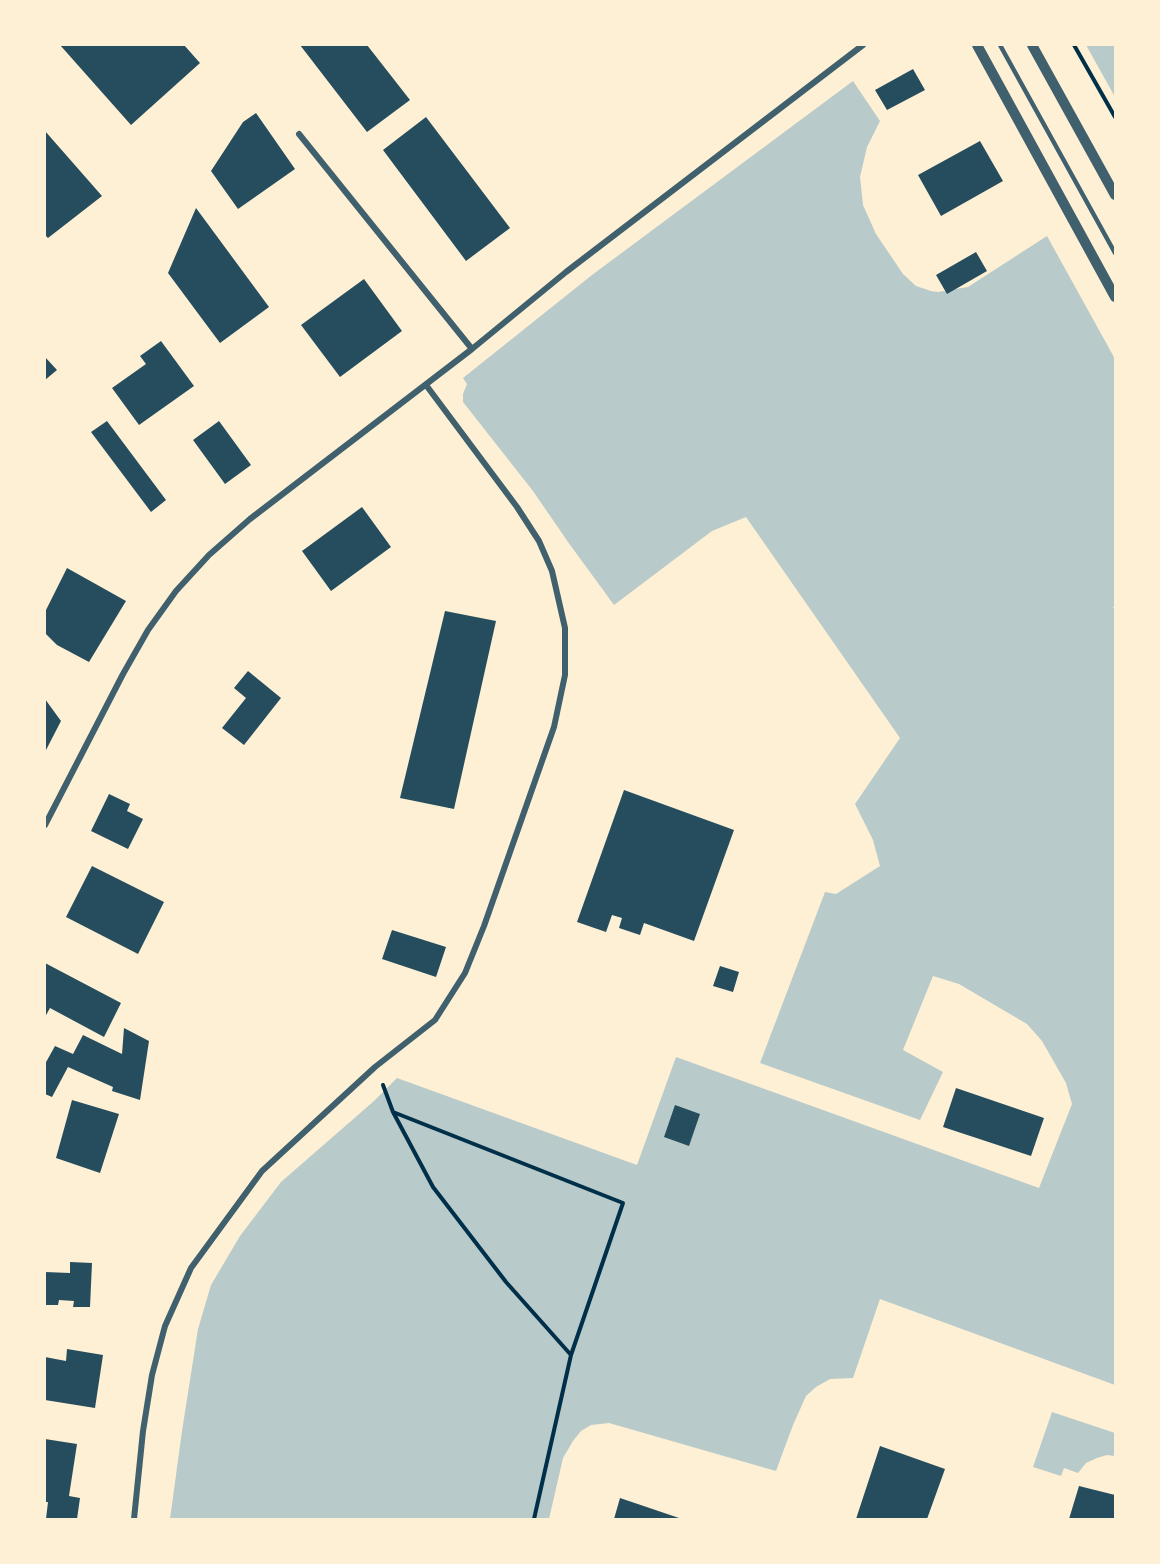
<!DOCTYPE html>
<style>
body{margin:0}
#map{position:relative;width:1160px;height:1564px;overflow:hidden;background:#fdf0d5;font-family:Mulish,sans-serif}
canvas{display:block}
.frame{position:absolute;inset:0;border:46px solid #fdf0d5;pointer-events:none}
</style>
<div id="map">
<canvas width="1160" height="1564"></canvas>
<div class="frame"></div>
</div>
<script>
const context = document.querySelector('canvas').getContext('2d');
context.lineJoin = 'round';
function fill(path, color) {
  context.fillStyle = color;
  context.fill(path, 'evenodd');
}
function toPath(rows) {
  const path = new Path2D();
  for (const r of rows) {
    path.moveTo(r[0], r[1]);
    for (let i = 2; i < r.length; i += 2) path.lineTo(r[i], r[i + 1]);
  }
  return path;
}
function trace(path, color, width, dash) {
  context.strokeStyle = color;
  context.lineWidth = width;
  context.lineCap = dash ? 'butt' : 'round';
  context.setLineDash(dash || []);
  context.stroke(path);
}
fill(toPath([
 [1086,45,1115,45,1115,97],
 [853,81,880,121,867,147,860,177,863,205,876,234,903,274,916,286,931,291,938,292,968,287,1047,236,1115,359,1115,606,1113,607,1115,610,1115,1385,880,1299,853,1378,830,1379,816,1387,806,1396,793,1425,776,1471,609,1423,591,1425,581,1431,573,1441,563,1458,549,1519,170,1519,182,1431,198,1329,211,1285,240,1236,281,1182,374,1101,397,1078,637,1165,676,1057,1039,1188,1072,1104,1066,1083,1042,1041,1027,1024,959,984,933,976,903,1050,943,1072,920,1120,760,1063,825,892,836,894,880,866,873,840,855,804,900,738,746,517,712,531,614,605,568,542,533,491,463,402,463,394,467,384,463,378,592,275],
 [1052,1412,1115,1433,1115,1456,1107,1455,1097,1458,1086,1463,1078,1473,1064,1468,1061,1476,1033,1467]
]), '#b9caca');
fill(toPath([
 [60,45,184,45,200,63,131,125],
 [300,45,367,45,410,100,367,132],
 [913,69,925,90,887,110,875,90],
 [256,113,295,169,238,209,211,171,243,122],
 [426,117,510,228,466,261,383,150],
 [45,131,102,196,48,238,45,235],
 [980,141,1003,181,941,216,918,175],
 [196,208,269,307,220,343,168,273],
 [976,252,987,271,947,294,936,275],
 [364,279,402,331,340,377,301,325],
 [161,341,194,386,139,425,112,388,146,364,140,356],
 [45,357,57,370,45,380],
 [107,421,166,500,151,512,91,432],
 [219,421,251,465,225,484,193,440],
 [362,507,391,547,331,591,302,551],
 [67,568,126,601,89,662,57,645,45,633,45,612],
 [445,611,496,621,454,809,400,798],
 [248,671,281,698,244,745,222,728,246,698,234,688],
 [45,699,61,721,45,752],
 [624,790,734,830,694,941,644,923,640,935,619,928,622,918,612,915,606,932,577,922],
 [109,794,130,804,127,811,143,819,128,849,91,831],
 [92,866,164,902,138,954,66,917],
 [392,930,446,947,436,977,382,959],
 [45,963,121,1003,104,1037,50,1008,45,1017],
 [720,966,739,972,733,992,713,986],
 [124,1028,149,1041,140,1100,112,1091,113,1087,68,1067,52,1097,45,1094,45,1064,55,1046,73,1054,83,1035,122,1054],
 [956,1088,1044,1118,1031,1156,943,1127],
 [72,1100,119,1114,100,1173,56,1158],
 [675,1105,700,1114,689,1146,664,1137],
 [70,1262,92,1263,90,1307,73,1307,74,1301,59,1300,58,1305,45,1305,45,1272,70,1273],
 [67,1349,103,1355,95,1408,45,1400,45,1357,66,1361],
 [45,1439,77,1444,69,1496,80,1498,77,1519,46,1519,48,1502,45,1502],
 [880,1446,945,1469,927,1519,856,1519],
 [1079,1486,1115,1495,1115,1519,1069,1519],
 [620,1498,682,1519,614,1519]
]), '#264d5e');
trace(toPath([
 [1074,45,1115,117],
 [383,1085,393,1112],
 [534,1519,571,1355,506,1282,433,1187,393,1112,623,1203,571,1355]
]), '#003049', 4);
trace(toPath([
 [1000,45,1115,253]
]), '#3f606c', 4.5);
trace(toPath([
 [299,134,472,349],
 [45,825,123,674,148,630,176,591,209,555,250,519,472,349,566,272,863,45],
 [134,1519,143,1431,152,1375,165,1326,191,1268,262,1171,375,1067,435,1020,465,973,484,926,554,727,565,675,565,628,552,571,539,541,517,507,426,385]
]), '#3f606c', 6);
trace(toPath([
 [977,45,1115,297],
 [1032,45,1115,195]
]), '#3f606c', 10);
</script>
